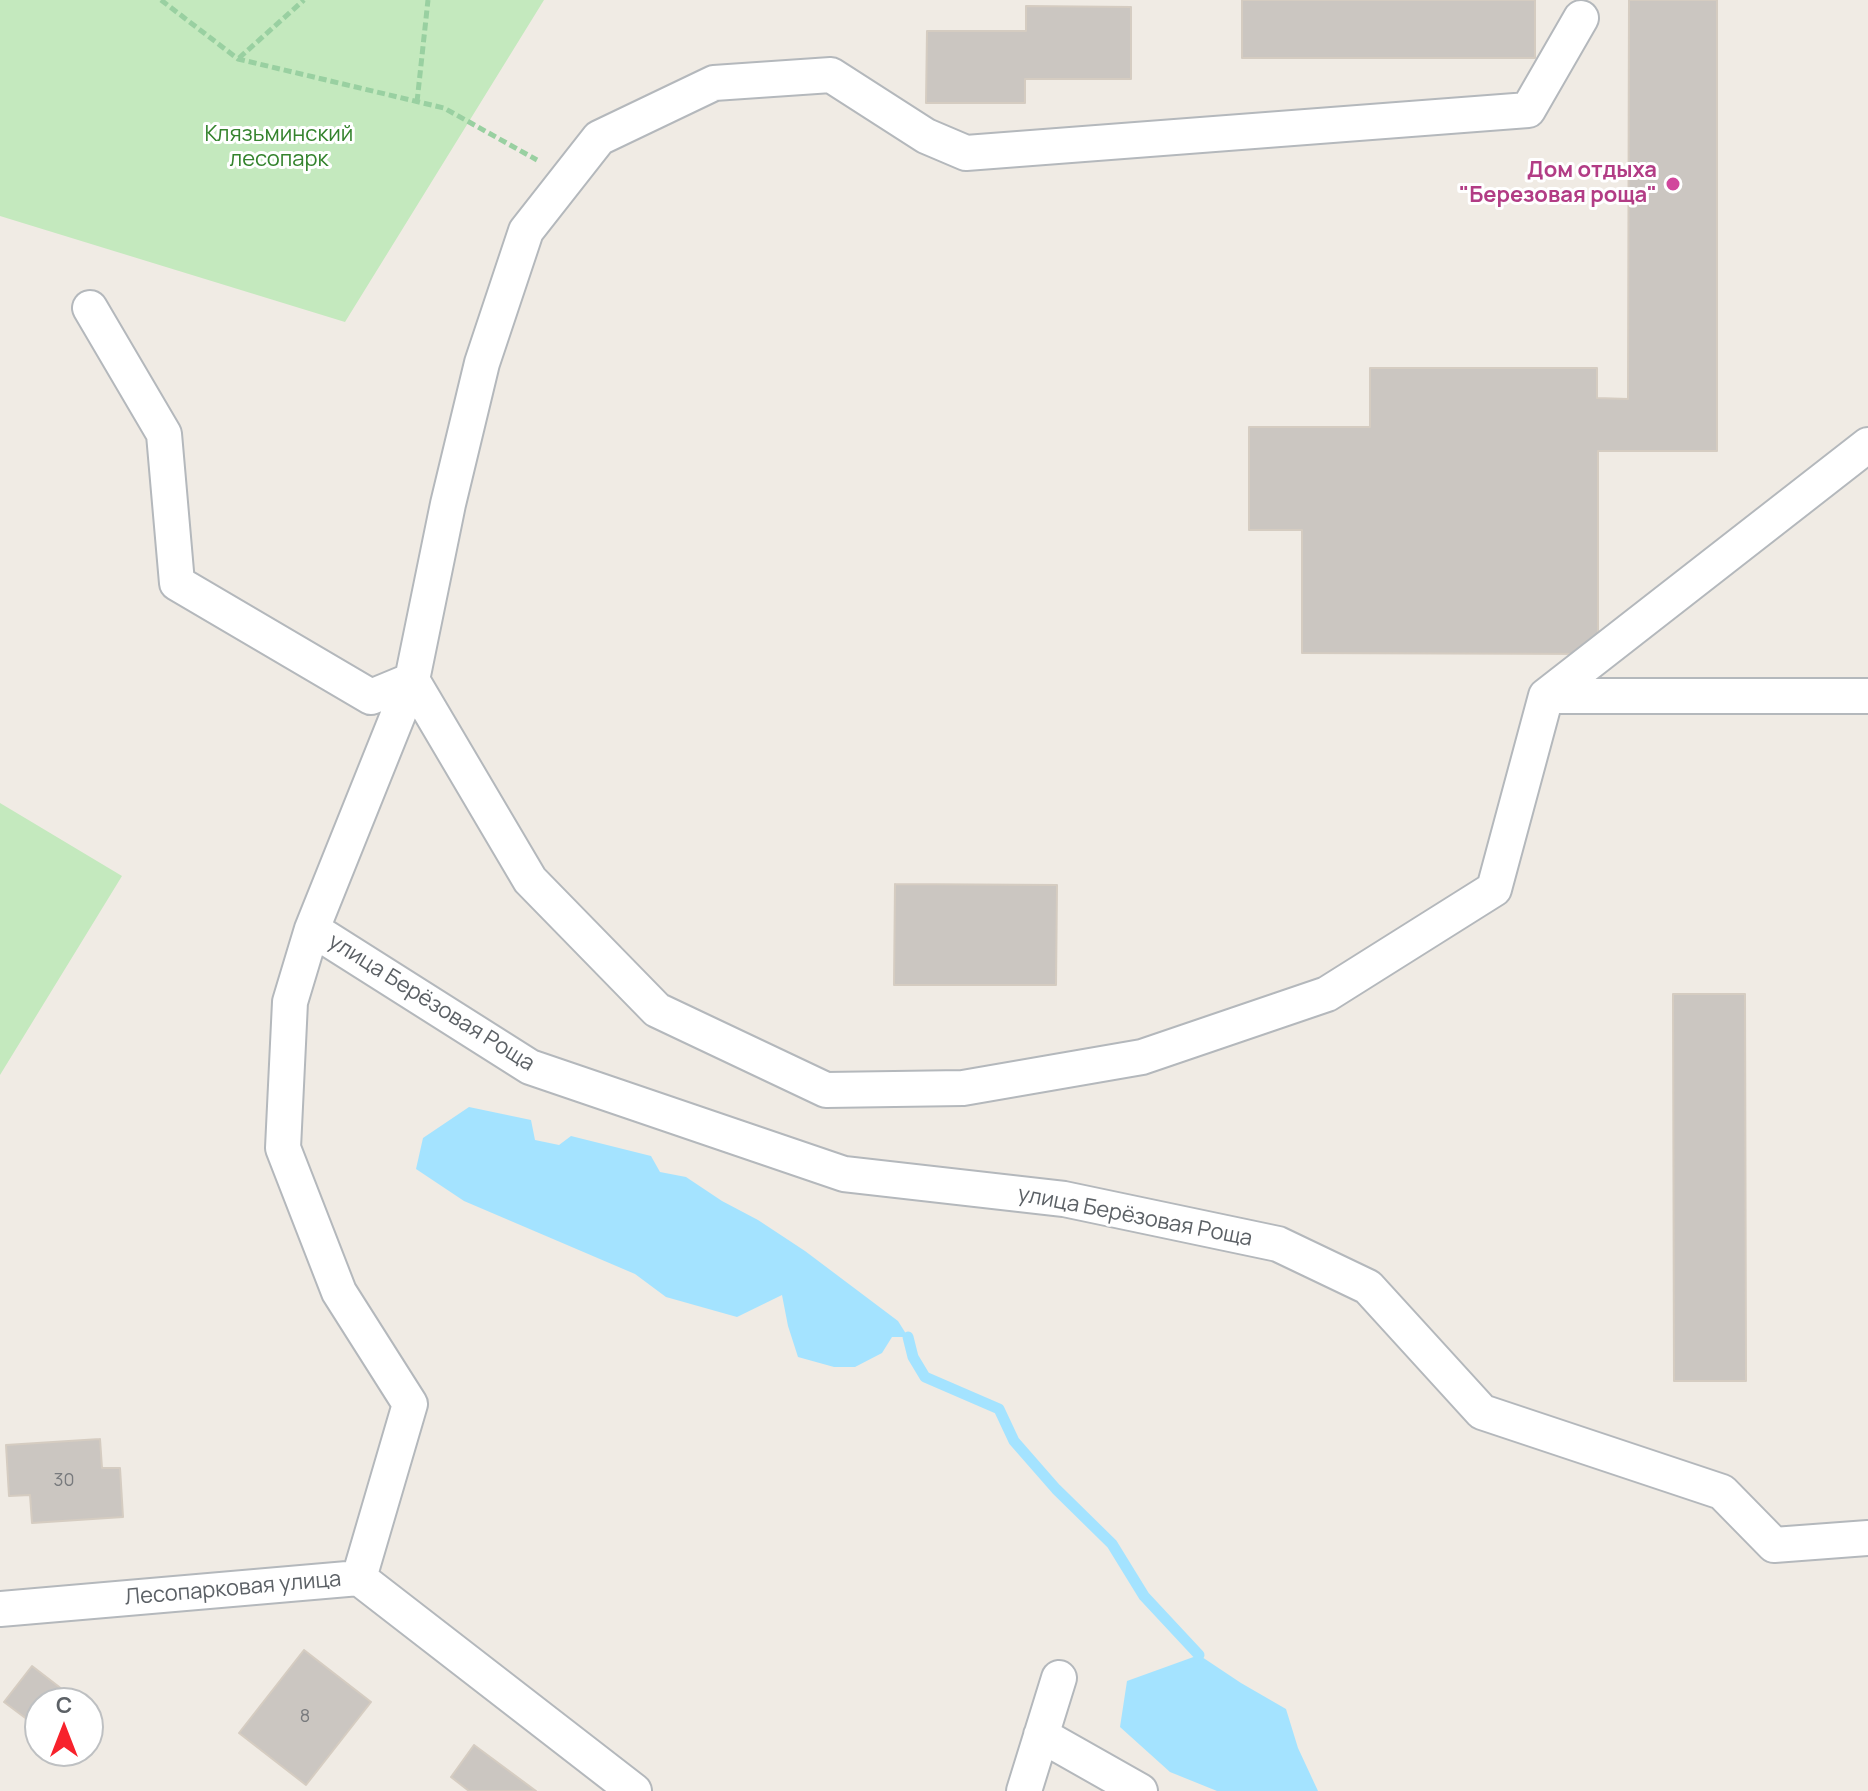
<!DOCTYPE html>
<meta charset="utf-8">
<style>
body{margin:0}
#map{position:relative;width:1868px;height:1791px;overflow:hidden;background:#f0ebe4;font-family:Manrope,sans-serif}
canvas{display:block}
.north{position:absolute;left:24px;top:1687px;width:80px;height:80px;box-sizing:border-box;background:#fff;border:2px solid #bec0c2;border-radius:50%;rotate:0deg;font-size:22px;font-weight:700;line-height:32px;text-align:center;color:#5c6166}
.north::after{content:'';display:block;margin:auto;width:28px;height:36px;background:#f7222c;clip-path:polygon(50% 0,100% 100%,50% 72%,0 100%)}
</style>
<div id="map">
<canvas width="1868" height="1791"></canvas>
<div class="north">С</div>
</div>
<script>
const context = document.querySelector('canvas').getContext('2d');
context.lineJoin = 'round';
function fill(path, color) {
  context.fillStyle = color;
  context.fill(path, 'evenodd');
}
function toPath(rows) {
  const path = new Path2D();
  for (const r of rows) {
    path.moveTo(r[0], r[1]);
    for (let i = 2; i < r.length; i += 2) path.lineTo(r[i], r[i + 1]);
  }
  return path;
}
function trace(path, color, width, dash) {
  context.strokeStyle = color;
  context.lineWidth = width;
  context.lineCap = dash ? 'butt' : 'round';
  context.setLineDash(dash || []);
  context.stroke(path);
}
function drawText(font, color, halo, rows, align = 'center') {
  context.font = font + ' Manrope,sans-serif';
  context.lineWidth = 6;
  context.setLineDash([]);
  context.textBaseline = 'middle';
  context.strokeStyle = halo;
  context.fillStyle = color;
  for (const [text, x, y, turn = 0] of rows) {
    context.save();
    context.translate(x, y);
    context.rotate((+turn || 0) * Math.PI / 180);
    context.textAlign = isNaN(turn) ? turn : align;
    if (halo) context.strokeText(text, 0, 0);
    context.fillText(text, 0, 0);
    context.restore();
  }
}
fill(toPath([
 [0,0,544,0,345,322,0,216],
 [0,803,122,876,0,1075]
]), '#c4e9be');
fill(toPath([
 [469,1107,531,1120,535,1140,559,1145,571,1136,651,1156,660,1172,686,1177,722,1201,758,1220,805,1251,898,1321,908,1337,892,1337,882,1353,855,1367,834,1367,798,1357,788,1326,782,1295,737,1317,666,1297,635,1274,464,1201,416,1169,423,1138],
 [1199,1655,1241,1683,1286,1709,1298,1748,1318,1791,1217,1791,1170,1772,1120,1727,1127,1681]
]), '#a4e3ff');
trace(toPath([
 [908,1337,913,1357,925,1377,999,1409,1014,1441,1056,1489,1112,1544,1144,1596,1199,1655]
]), '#a4e3ff', 11);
const building = toPath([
 [1242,0,1535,0,1535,58,1242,58,1242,0],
 [1629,0,1717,0,1717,451,1598,451,1598,654,1302,653,1302,530,1249,530,1249,427,1370,427,1370,368,1597,368,1597,398,1628,399,1629,0],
 [1026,6,1131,7,1131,79,1025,79,1025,103,926,103,927,31,1026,31,1026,6],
 [895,884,1057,885,1056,985,894,985,895,884],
 [1673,994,1745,994,1746,1381,1674,1381,1673,994],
 [100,1439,102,1468,120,1468,123,1517,32,1523,30,1495,9,1496,6,1445,100,1439],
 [304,1650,371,1702,306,1785,239,1733,304,1650],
 [32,1666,80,1703,40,1703,40,1729,4,1702,32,1666],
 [88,1709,102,1720,88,1738,88,1709],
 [474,1745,536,1791,469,1791,451,1777,474,1745]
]);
fill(building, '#cbc6c1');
trace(building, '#d5ccc1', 2);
const minor = toPath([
 [90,308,164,434,177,583,371,697,412,680,530,880,657,1010,826,1090,963,1088,1142,1057,1327,994,1494,889,1546,696,1868,445],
 [1546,696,1868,696],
 [312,929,530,1067,844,1174,1064,1199,1278,1244,1368,1287,1482,1412,1722,1492,1774,1545,1868,1538],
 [359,1578,410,1404,339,1292,283,1148,290,1002,312,929,412,680,448,504,482,363,526,231,599,138,714,83,831,75,926,136,966,153,1528,110,1581,18],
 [0,1609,359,1578,634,1791],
 [1041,1735,1140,1791],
 [1024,1791,1059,1678]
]);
trace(minor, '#b4b8bc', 38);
trace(toPath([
 [161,0,238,59,444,108,537,160],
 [239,58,304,0],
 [417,102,428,0]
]), '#99d0a1', 5, [8, 4]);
trace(minor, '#fff', 34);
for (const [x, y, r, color] of [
 [1673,184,8,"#d1479c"]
]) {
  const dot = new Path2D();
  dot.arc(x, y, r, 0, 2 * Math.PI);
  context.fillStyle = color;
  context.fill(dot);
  trace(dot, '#fff', 3);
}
drawText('18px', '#787a7d', null, [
 ["30",64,1481],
 ["8",305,1717]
]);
drawText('22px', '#34832d', '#fff', [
 ["Клязьминский",279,135],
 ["лесопарк",279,160]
]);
drawText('bold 22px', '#b23c85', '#fff', [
 ["Дом отдыха",1657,171],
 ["\"Березовая роща\"",1657,196]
], 'right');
drawText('22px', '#5c6166', '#fff', [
 ["улица Берёзовая Роща",431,1003,32],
 ["улица Берёзовая Роща",1135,1217,11],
 ["Лесопарковая улица",233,1589,-5]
]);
</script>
